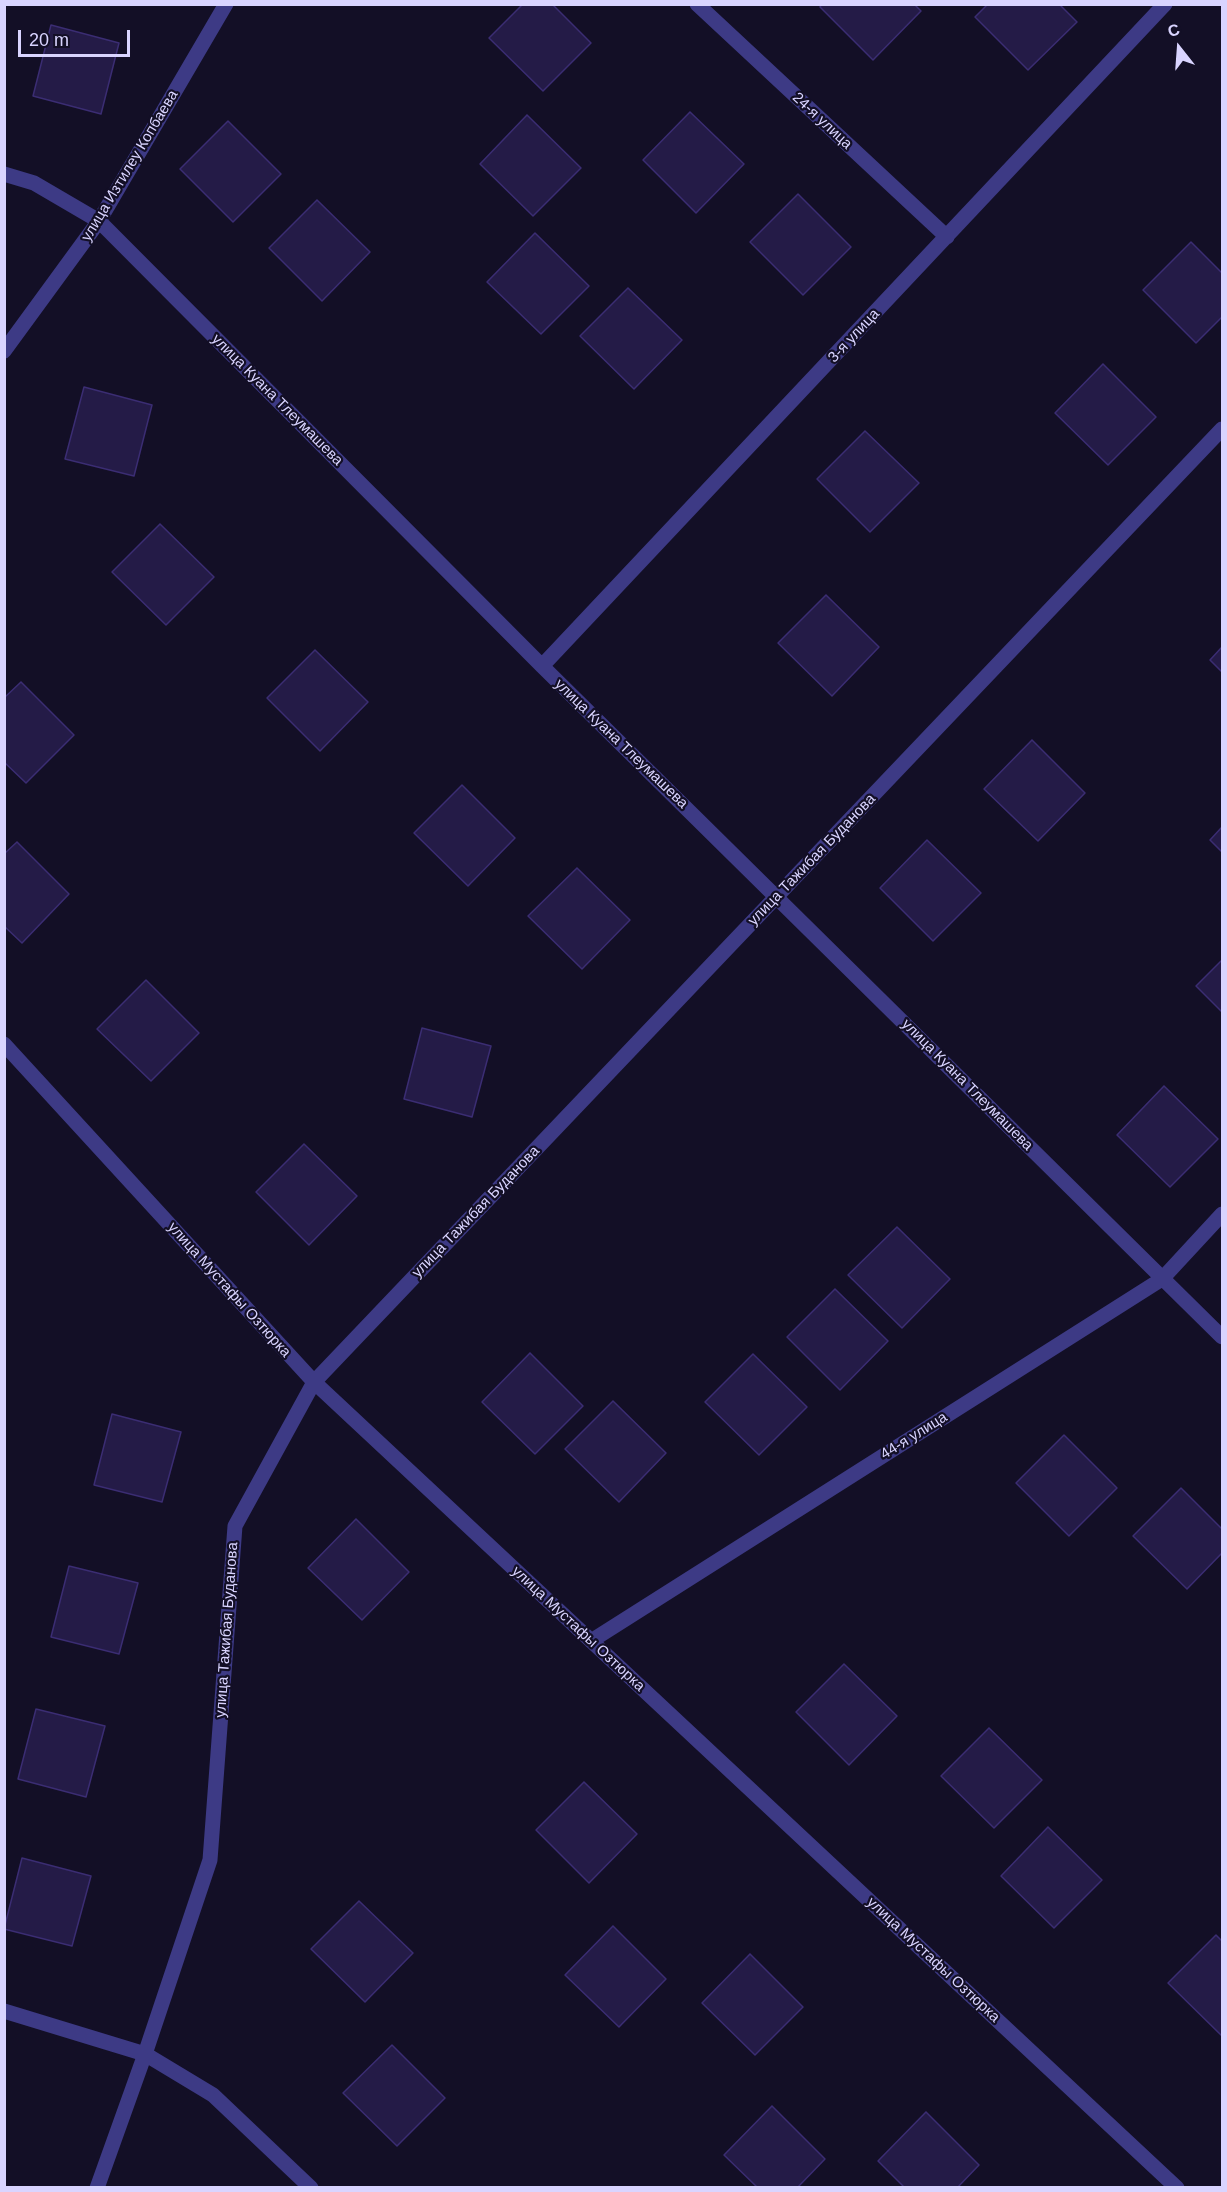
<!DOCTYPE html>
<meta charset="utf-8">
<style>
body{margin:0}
#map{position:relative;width:1227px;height:2192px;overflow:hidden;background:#130f26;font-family:Arial,sans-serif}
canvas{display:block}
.frame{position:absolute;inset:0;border:6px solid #d9d4ff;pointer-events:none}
.north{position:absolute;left:1149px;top:18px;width:60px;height:60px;-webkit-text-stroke:4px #130f26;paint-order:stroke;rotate:343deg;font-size:16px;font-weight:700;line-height:24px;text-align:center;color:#d9d4ff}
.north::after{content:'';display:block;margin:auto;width:21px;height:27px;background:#d9d4ff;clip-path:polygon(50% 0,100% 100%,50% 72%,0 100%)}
.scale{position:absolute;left:18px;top:30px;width:112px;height:27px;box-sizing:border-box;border:3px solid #d9d4ff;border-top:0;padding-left:8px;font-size:18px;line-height:21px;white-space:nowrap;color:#d9d4ff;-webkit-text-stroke:4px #130f26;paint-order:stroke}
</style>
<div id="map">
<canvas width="1227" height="2192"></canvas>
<div class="frame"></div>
<div class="north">С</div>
<div class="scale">20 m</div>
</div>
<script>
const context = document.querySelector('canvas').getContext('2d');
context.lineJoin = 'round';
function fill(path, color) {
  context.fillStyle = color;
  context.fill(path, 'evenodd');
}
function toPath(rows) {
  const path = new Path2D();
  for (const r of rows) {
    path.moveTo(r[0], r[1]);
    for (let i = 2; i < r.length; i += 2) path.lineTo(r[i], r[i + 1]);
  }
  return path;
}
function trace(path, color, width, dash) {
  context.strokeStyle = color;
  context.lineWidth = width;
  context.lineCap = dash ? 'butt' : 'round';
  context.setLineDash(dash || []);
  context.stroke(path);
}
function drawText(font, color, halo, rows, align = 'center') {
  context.font = font + ' Arial,sans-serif';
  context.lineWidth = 4.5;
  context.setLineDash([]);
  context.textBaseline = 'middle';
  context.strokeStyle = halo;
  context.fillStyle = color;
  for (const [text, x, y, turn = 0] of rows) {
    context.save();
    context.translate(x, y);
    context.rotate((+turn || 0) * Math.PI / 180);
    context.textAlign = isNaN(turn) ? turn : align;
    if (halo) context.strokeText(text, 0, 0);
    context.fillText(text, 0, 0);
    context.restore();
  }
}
const building = toPath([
 [523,4,552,4,591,43,543,91,489,38,523,4],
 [822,4,914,4,921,11,873,60,820,7,822,4],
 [988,4,1059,4,1077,22,1028,70,975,17,988,4],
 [51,25,119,43,101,114,33,96,51,25],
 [690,112,744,164,696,213,643,160,690,112],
 [527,115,581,168,533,216,480,164,527,115],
 [228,121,281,174,233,222,180,169,228,121],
 [798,194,851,247,803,295,750,242,798,194],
 [317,200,370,252,322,301,269,248,317,200],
 [535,233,589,286,541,334,487,282,535,233],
 [1191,242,1222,273,1222,317,1196,343,1143,290,1191,242],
 [628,288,682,340,634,389,580,336,628,288],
 [1103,364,1156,417,1108,465,1055,413,1103,364],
 [84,387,152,405,134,476,65,459,84,387],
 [865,431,919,483,870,532,817,479,865,431],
 [160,524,214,577,166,625,112,572,160,524],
 [826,595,879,647,832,696,778,643,826,595],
 [1222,647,1222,672,1210,660,1222,647],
 [315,650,368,702,320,751,267,698,315,650],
 [21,682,74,735,26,783,4,762,4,698,21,682],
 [1032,740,1085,793,1038,841,984,789,1032,740],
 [462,785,515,838,468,886,414,833,462,785],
 [1222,827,1222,852,1210,840,1222,827],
 [927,840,981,893,933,941,880,888,927,840],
 [17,842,69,894,22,943,4,926,4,854,17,842],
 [577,868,630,920,582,969,528,916,577,868],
 [1222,960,1222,1012,1196,986,1222,960],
 [146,980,199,1033,151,1081,97,1029,146,980],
 [422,1028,491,1046,472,1117,404,1099,422,1028],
 [1164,1086,1218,1139,1170,1187,1117,1135,1164,1086],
 [304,1144,357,1196,309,1245,256,1192,304,1144],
 [897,1227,950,1279,902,1328,848,1275,897,1227],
 [835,1289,888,1341,840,1390,787,1337,835,1289],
 [530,1353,583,1406,535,1454,482,1402,530,1353],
 [753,1354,807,1407,759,1455,705,1402,753,1354],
 [613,1401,666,1453,619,1502,565,1449,613,1401],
 [112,1414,181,1432,162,1502,94,1485,112,1414],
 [1064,1435,1117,1488,1069,1536,1016,1483,1064,1435],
 [1181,1488,1222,1529,1222,1553,1187,1589,1133,1536,1181,1488],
 [356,1519,409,1572,362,1620,308,1568,356,1519],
 [69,1566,138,1583,119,1654,51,1637,69,1566],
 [844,1664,897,1716,849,1765,796,1712,844,1664],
 [36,1709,105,1726,86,1797,18,1779,36,1709],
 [989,1728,1042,1780,994,1828,941,1776,989,1728],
 [584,1782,637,1834,589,1883,536,1830,584,1782],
 [1048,1827,1102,1880,1054,1928,1001,1876,1048,1827],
 [22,1858,91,1876,72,1946,4,1929,22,1858],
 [359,1901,413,1953,365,2002,311,1949,359,1901],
 [613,1926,666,1979,619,2027,565,1975,613,1926],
 [1216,1935,1222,1941,1222,2036,1168,1983,1216,1935],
 [750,1954,803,2007,755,2055,702,2003,750,1954],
 [392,2045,445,2098,397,2146,343,2093,392,2045],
 [772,2106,825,2159,797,2188,758,2188,724,2155,772,2106],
 [926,2112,979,2165,957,2188,905,2188,878,2161,926,2112]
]);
fill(building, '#241b47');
trace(building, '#3b2d73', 1.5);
trace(toPath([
 [697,4,947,237],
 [4,174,34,183,99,221,542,666,1222,1337],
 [4,351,99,221,226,4],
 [542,666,1165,4],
 [4,1044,314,1382,1177,2188],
 [591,1641,1162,1279,1222,1214],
 [4,2011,145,2054,213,2095,311,2188],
 [97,2188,145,2054,210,1860,235,1526,314,1382,1222,429]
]), '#3d3a85', 15);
drawText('15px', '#d9d4ff', '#130f26', [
 ["24-я улица",822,121,43],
 ["улица Изтилеу Копбаева",130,166,-59],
 ["3-я улица",854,336,-47],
 ["улица Куана Тлеумашева",277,400,45],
 ["улица Куана Тлеумашева",621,744,44],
 ["улица Тажибая Буданова",812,860,-46],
 ["улица Куана Тлеумашева",967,1085,45],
 ["улица Тажибая Буданова",476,1212,-46],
 ["улица Мустафы Озтюрка",229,1290,48],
 ["44-я улица",914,1436,-32],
 ["улица Мустафы Озтюрка",578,1629,43],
 ["улица Тажибая Буданова",227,1630,-86],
 ["улица Мустафы Озтюрка",933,1960,43]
]);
</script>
